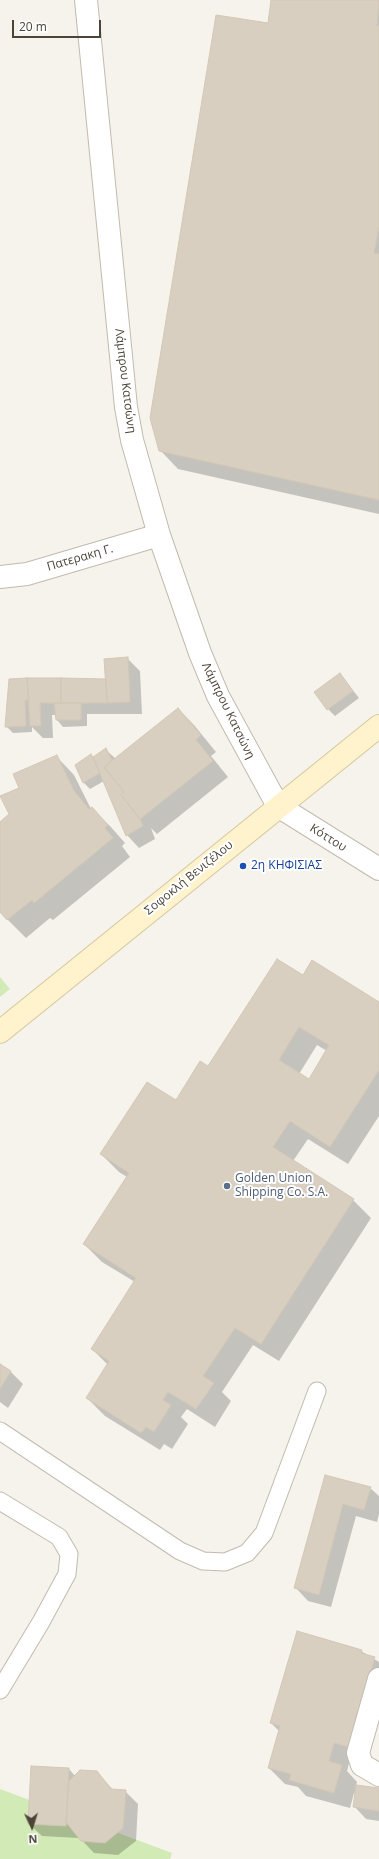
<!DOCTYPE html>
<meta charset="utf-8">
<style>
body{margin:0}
#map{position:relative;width:379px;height:1859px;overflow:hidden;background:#f6f3ec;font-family:"Open Sans",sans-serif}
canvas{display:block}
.north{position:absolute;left:12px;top:1807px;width:40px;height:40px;-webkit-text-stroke:3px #fff;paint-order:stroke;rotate:176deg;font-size:11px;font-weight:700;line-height:16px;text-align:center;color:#4b4439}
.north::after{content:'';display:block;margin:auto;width:14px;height:18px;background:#4b4439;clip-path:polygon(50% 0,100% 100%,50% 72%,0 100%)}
.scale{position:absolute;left:12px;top:20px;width:89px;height:18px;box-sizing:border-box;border:2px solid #4b4439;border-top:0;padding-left:5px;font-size:12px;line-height:14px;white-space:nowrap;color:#4b4439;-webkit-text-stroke:3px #fff;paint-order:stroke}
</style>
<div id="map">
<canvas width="379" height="1859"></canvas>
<div class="north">N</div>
<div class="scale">20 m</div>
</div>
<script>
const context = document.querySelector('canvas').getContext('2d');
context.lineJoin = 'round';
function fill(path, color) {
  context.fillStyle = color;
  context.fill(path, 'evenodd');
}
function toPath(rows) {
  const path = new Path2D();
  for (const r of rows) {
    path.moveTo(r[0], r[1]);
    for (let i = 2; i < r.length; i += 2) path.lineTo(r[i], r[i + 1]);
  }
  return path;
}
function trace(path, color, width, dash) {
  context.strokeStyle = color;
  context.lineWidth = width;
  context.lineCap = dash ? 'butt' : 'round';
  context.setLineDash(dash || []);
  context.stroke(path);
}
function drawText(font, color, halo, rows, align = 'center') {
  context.font = font + ' "Open Sans",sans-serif';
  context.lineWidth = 4;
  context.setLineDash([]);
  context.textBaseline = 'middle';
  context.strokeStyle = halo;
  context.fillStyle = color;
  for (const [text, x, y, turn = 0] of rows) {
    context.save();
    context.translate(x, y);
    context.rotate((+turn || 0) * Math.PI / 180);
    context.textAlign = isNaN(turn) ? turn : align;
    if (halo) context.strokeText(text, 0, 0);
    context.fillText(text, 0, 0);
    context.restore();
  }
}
fill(toPath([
 [0,977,10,989,0,997],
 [0,1789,172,1853,170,1859,0,1859]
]), '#d2eab5');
fill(toPath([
 [272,0,379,0,379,514,178,469,160,450,269,24],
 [127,658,140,671,142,714,87,714,87,726,63,727,57,720,56,715,52,715,53,738,43,738,32,727,32,732,13,733,6,726,10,680,107,680],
 [340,674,359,698,335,716,328,709],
 [178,709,194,725,216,752,211,756,228,777,157,834,151,828,155,839,139,848,127,835,104,781,90,789,84,783,91,756,94,758,106,750,116,759],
 [56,756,74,775,91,809,110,826,125,843,122,846,130,857,53,920,50,918,26,938,0,912,0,823,10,814,20,789],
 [303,977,379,1003,379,1116,348,1164,308,1139,293,1161,353,1200,371,1218,279,1361,253,1345,222,1392,231,1401,215,1427,187,1409,181,1417,188,1424,172,1449,164,1444,160,1450,105,1416,87,1398,108,1365,92,1349,135,1282,102,1262,84,1244,127,1177,119,1172,101,1154,176,1102,208,1068],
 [317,1045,327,1051,309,1080,299,1074],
 [0,1365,11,1372,23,1384,8,1408,0,1402],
 [326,1476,370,1488,379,1496,379,1514,377,1522,356,1516,331,1607,308,1601,296,1588],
 [361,1651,379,1662,379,1714,350,1759,347,1771,357,1782,356,1786,379,1789,379,1821,366,1819,354,1806,356,1794,354,1793,350,1808,306,1796,298,1787,285,1784,269,1768,279,1731,271,1723],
 [69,1769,75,1776,97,1772,114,1791,125,1791,138,1804,136,1841,118,1855,94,1853,78,1836,78,1838,42,1836,29,1824]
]), '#0003');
const building = toPath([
 [271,0,379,0,377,26,379,26,379,226,374,253,379,254,379,500,159,451,150,418,216,15,268,23,271,0],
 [128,657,130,702,107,703,104,659,128,657],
 [340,673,353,691,327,710,314,692,340,673],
 [27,678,29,700,25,700,26,726,5,727,9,679,27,678],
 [27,678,61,678,61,703,40,703,41,726,30,726,27,678],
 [61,678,106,679,107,703,61,703,61,678],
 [54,703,81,703,81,720,56,720,54,703],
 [178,708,201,735,196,740,213,761,140,819,121,795,124,792,104,767,178,708],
 [106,748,112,760,104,767,124,792,121,795,140,819,143,826,126,836,93,757,106,748],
 [91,754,100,773,83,783,75,765,91,754],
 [57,755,74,791,89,809,92,807,108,825,105,828,113,838,34,903,32,900,7,920,0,912,0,822,9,814,0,796,19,788,13,774,57,755],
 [277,959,303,975,312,960,379,1002,379,1070,330,1147,290,1121,273,1147,354,1199,261,1344,235,1328,203,1376,214,1383,196,1409,168,1392,163,1400,171,1405,154,1432,146,1427,141,1433,86,1398,109,1361,91,1349,136,1278,83,1244,129,1173,100,1154,147,1082,176,1100,200,1061,208,1066,277,959],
 [299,1027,329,1045,309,1079,279,1060,299,1027],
 [0,1364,11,1371,0,1389,0,1364],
 [325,1475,371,1487,364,1510,343,1504,319,1595,294,1588,325,1475],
 [297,1631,362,1650,361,1653,375,1657,349,1747,334,1743,329,1761,342,1765,334,1793,289,1780,291,1774,268,1768,280,1726,270,1723,297,1631],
 [31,1766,69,1768,66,1826,28,1824,31,1766],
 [80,1770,97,1771,111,1789,126,1790,123,1828,105,1843,81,1841,66,1822,69,1781,80,1770],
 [356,1785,379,1788,379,1811,353,1807,356,1785]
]);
fill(building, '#d8cfc1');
trace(building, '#d3c7b4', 1);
const service = toPath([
 [0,1431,180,1551,203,1561,225,1562,247,1553,264,1533,317,1391],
 [0,1501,59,1537,69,1554,67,1574,41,1622,0,1690]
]);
const minor = toPath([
 [86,0,126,407,132,440,159,535,200,653,218,696,278,806,379,869],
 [0,577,27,574,159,535],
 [379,1679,358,1753,362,1765,379,1775]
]);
const secondary = toPath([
 [0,1032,379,726]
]);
trace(service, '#c2bbae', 19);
trace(minor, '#c2bbae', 24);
trace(secondary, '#d6c79b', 24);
trace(service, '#fff', 17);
trace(minor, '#fff', 22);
trace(secondary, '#fff3cd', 22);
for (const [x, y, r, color] of [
 [243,866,4,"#1a4fb4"],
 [227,1186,4,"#5c6f8a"]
]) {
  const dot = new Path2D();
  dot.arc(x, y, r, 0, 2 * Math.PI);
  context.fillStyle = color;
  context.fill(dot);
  trace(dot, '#fff', 1.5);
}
drawText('12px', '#4b4439', '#fff', [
 ["Λάμπρου Κατσώνη",125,381,83],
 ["Πατερακη Γ.",80,558,-16],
 ["Λάμπρου Κατσώνη",228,711,64],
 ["Κόττου",328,838,32],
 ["Σοφοκλή Βενιζέλου",189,878,-39]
]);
drawText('12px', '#164399', '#fff', [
 ["2η ΚΗΦΙΣΙΑΣ",251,866]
], 'left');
drawText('12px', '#4e5e75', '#fff', [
 ["Golden Union",235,1179],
 ["Shipping Co. S.A.",235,1193]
], 'left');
</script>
